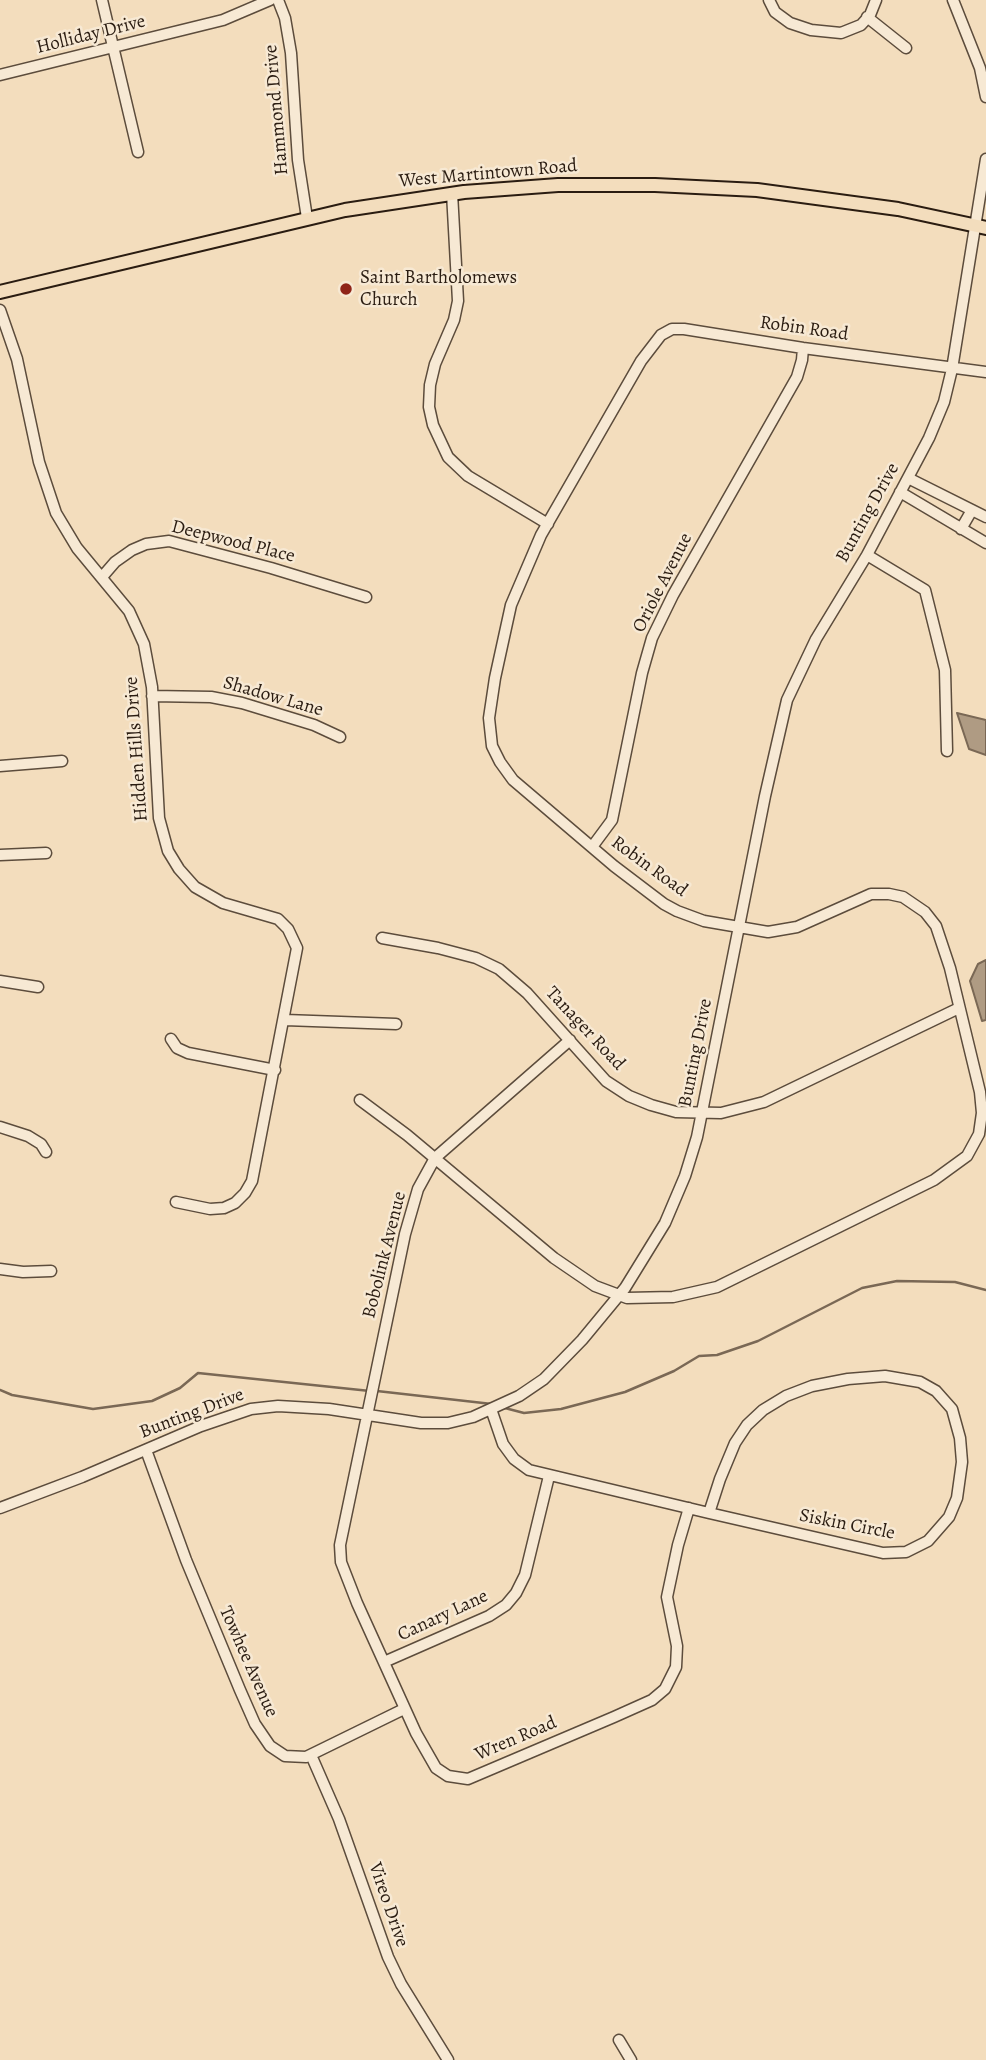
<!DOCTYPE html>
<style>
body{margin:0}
canvas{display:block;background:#f3ddbd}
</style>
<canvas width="986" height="2060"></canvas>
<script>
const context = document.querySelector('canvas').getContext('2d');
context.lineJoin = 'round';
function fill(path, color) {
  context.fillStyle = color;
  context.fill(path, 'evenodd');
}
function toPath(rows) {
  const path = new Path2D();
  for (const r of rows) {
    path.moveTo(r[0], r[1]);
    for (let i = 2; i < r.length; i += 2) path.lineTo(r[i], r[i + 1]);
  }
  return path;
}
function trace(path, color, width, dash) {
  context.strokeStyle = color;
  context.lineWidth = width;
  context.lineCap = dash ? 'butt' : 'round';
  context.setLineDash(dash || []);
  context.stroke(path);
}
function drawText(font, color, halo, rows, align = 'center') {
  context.font = font + ' Alegreya,serif';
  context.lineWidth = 5;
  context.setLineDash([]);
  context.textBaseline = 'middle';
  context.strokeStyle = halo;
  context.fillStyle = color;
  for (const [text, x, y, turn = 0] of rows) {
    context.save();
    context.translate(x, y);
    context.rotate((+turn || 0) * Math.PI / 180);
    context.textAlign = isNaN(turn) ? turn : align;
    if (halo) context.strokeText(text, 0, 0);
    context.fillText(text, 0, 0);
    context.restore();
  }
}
const water = toPath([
 [957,713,986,720,986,755,969,749,957,713],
 [986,960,986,1020,982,1021,970,981,978,964,986,960]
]);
fill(water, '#af9b83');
trace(water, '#7a6855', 2);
trace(toPath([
 [0,1390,12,1395,93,1409,152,1401,180,1388,198,1373,370,1391],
 [377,1391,492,1404],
 [501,1407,524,1413,561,1409,625,1392,674,1371,699,1356,717,1355,758,1341,862,1288,897,1281,955,1282,986,1290]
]), '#7a6855', 2.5);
const minor = toPath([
 [102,0,138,152],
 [278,0,285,18,291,53,298,160,307,218],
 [769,0,775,12,790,23,811,30,841,33,861,25,870,15,876,0],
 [953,0,980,68,986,97],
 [867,17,906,48],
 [0,75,223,20,270,0],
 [452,193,458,301,454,320,435,364,430,385,429,407,433,425,448,457,468,476,548,524],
 [0,310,17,359,39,462,56,513,77,548,129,611,144,644,152,687,159,818,168,851,179,869,195,887,223,903,278,919,288,929,297,948,252,1181,245,1193,235,1203,224,1208,210,1209,176,1202],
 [908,478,986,517],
 [900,492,986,543],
 [961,529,972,510],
 [867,555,925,590,945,670,947,751],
 [102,577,115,562,132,550,146,544,169,541,271,568,366,597],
 [152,696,211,697,242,703,314,725,340,737],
 [0,766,62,761],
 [592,847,612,820,642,673,652,638,673,595,797,377,802,360,803,348],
 [0,855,46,853],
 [382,938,438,948,476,958,499,969,527,993,606,1081,629,1096,651,1105,676,1112,721,1113,764,1102,959,1008],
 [0,981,38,987],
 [285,1020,396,1024],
 [171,1039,177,1048,188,1053,275,1070],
 [570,1040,435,1158,418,1189,405,1234,340,1545,341,1562,357,1603,416,1733,436,1768,448,1776,468,1779,614,1717,652,1700,665,1689,676,1667,677,1646,667,1597,678,1545,689,1508],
 [360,1100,407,1135,554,1258,595,1286,627,1298,673,1297,717,1287,934,1180,967,1156,979,1134,982,1113,980,1092,950,968,936,926,925,912,903,897,889,894,871,894,797,927,768,932,704,921,677,911,664,904,614,866,513,780,500,762,492,746,489,718,495,678,511,605,541,535,641,361,661,335,672,329,684,329,803,348,986,372],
 [0,1127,28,1136,41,1144,46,1152],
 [0,1269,23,1272,51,1271],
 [885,1376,920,1382,936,1391,952,1409,960,1438,962,1462,957,1498,949,1517,928,1541,906,1552,883,1553,709,1513,720,1479,735,1443,747,1425,763,1410,786,1396,812,1386,848,1379,885,1376],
 [491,1409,503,1444,514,1459,529,1470,709,1513],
 [146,1450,186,1560,240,1690,255,1724,270,1746,285,1756,306,1757,404,1709],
 [0,1508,82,1477,201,1426,251,1409,278,1406,329,1409,421,1423,448,1423,473,1417,519,1396,544,1379,582,1340,625,1288,665,1223,685,1176,697,1137,765,796,787,700,816,639,867,555,929,438,944,402,952,369,986,159],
 [384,1662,489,1616,506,1605,516,1593,525,1575,549,1476],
 [311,1755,339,1819,388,1957,401,1984,448,2060],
 [619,2040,631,2060]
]);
const major = toPath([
 [0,292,345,210,464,192,558,185,655,185,757,190,898,209,986,228]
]);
trace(minor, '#5c4c3c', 13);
trace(major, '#2a1c11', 16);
trace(minor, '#f7e9d4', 10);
trace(major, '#f3ddbd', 12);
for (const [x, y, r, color] of [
 [346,289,7,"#8f2418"]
]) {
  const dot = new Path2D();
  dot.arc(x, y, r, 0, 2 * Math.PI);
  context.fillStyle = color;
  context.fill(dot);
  trace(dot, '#f7e9d4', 2.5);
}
drawText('19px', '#2a1c11', '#f7e9d4', [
 ["Holliday Drive",91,35,-14],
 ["Hammond Drive",277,110,-95],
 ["West Martintown Road",488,174,-5],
 ["Robin Road",804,329,8],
 ["Bunting Drive",868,513,-61],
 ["Deepwood Place",233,542,14],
 ["Oriole Avenue",663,583,-63],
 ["Shadow Lane",273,697,16],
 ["Hidden Hills Drive",137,749,-94],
 ["Robin Road",649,867,36],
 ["Tanager Road",585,1029,47],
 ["Bunting Drive",696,1053,-79],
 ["Bobolink Avenue",385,1255,-76],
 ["Bunting Drive",192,1414,-21],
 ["Siskin Circle",847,1525,11],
 ["Canary Lane",443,1616,-25],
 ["Towhee Avenue",248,1662,66],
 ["Wren Road",516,1739,-23],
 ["Vireo Drive",388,1905,71]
]);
drawText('19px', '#2a1c11', '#f7e9d4', [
 ["Saint Bartholomews",360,278],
 ["Church",360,300]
], 'left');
</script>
